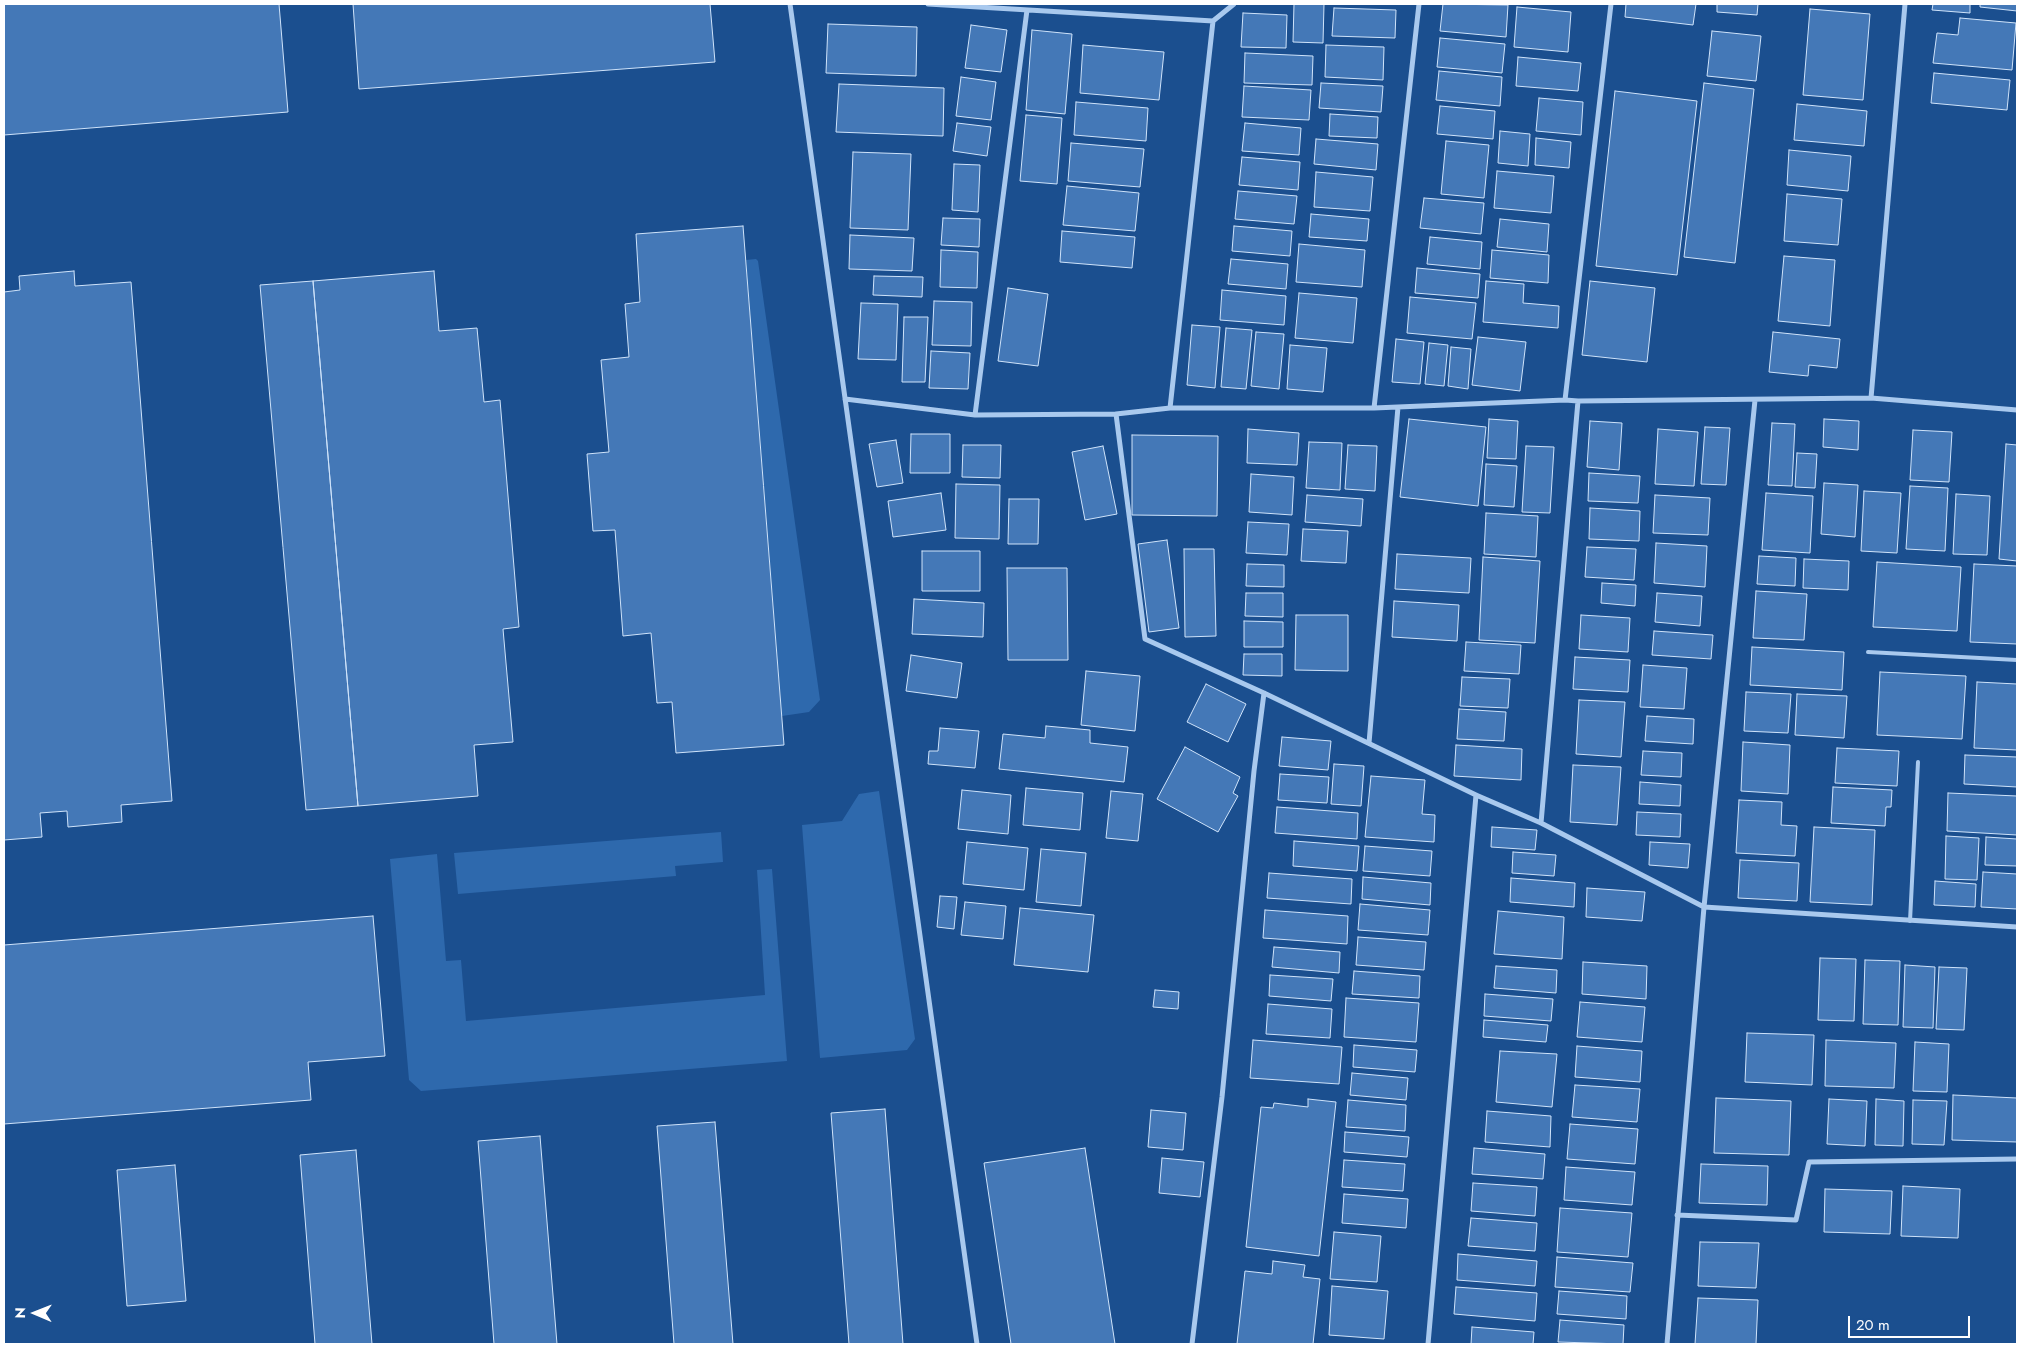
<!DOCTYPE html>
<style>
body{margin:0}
#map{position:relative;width:2021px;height:1348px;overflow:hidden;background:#1b4f8f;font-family:Jost,sans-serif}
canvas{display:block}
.frame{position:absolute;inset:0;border:5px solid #fff;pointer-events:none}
.north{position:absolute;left:10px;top:1288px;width:50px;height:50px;-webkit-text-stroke:4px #1b4f8f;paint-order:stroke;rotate:271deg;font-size:14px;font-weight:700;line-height:20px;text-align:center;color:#fff}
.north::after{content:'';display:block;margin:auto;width:18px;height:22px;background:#fff;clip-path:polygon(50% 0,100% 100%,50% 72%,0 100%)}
.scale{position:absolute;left:1848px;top:1316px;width:122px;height:22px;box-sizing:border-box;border:2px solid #fff;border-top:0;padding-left:6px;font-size:15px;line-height:18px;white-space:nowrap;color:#fff;-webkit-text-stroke:4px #1b4f8f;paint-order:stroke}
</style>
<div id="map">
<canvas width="2021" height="1348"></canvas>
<div class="frame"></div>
<div class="north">N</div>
<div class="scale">20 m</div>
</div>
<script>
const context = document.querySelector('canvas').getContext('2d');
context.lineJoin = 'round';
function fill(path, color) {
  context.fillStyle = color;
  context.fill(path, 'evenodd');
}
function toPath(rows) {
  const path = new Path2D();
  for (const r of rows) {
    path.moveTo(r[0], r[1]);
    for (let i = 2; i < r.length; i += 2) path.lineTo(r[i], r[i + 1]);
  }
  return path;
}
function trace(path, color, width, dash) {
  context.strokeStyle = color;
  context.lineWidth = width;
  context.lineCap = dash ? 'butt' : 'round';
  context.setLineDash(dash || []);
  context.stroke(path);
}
fill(toPath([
 [756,259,758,261,820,700,809,712,782,716,746,260],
 [879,791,915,1039,907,1050,820,1058,802,825,842,821,859,794],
 [721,832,723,862,675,866,676,876,458,894,454,853],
 [437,854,446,961,461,960,466,1021,765,995,757,870,772,869,787,1061,421,1091,409,1080,390,859]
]), '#2e69ad');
const building = toPath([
 [4,4,279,4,288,112,4,135,4,4],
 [353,4,710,4,715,62,359,89,353,4],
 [1294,4,1324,4,1323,43,1293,42,1294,4],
 [1443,4,1508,5,1506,37,1440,31,1443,4],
 [1626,4,1696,4,1693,25,1625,17,1626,4],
 [1717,4,1758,4,1757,15,1717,12,1717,4],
 [1933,4,1970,4,1970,13,1932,10,1933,4],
 [1980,4,2017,4,2017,11,1980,7,1980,4],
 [1517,7,1571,12,1568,52,1514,47,1517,7],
 [1334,8,1396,10,1395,38,1332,36,1334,8],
 [1810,9,1870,14,1863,100,1803,95,1810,9],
 [1243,13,1287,15,1286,48,1241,47,1243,13],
 [1960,18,2016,23,2012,70,1933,63,1937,33,1958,35,1960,18],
 [828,24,917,27,916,76,826,73,828,24],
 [971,25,1007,30,1001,72,965,68,971,25],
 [1032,30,1072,34,1065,114,1026,110,1032,30],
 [1712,31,1761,36,1756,81,1707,76,1712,31],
 [1440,38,1505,44,1502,73,1437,67,1440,38],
 [1083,45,1164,52,1159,100,1080,93,1083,45],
 [1326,45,1384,47,1383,80,1325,77,1326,45],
 [1245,53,1313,56,1312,85,1244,83,1245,53],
 [1518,57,1581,63,1578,91,1516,86,1518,57],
 [1439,71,1502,77,1500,106,1436,100,1439,71],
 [1934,73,2010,80,2007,110,1931,103,1934,73],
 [961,77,996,82,991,120,956,116,961,77],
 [1321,83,1383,86,1381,112,1319,108,1321,83],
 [1704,83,1754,89,1735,263,1684,257,1704,83],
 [839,84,944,88,943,136,836,132,839,84],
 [1244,86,1311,90,1309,120,1242,117,1244,86],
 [1615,91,1697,101,1677,275,1596,266,1615,91],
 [1539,98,1583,102,1581,135,1536,131,1539,98],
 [1076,102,1148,108,1146,141,1074,135,1076,102],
 [1797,104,1867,111,1864,146,1794,140,1797,104],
 [1440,106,1495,111,1493,139,1437,134,1440,106],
 [1330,114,1378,117,1377,138,1329,136,1330,114],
 [1026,115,1062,118,1057,184,1020,181,1026,115],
 [957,123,991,127,987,156,953,151,957,123],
 [1245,123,1301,128,1299,155,1242,151,1245,123],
 [1500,131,1530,134,1528,166,1498,163,1500,131],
 [1536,138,1571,142,1569,168,1535,165,1536,138],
 [1316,139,1378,144,1376,170,1314,164,1316,139],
 [1446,141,1489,145,1484,198,1441,194,1446,141],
 [1071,143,1144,149,1140,187,1068,181,1071,143],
 [1789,150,1851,156,1848,191,1787,185,1789,150],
 [853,152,911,154,908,230,850,228,853,152],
 [1242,157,1300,162,1298,190,1239,185,1242,157],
 [954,164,980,165,978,212,952,210,954,164],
 [1497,171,1554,176,1551,213,1494,208,1497,171],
 [1316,172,1373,177,1370,211,1314,207,1316,172],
 [1067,186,1139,193,1135,231,1063,225,1067,186],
 [1238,191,1297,196,1294,224,1235,219,1238,191],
 [1787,194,1842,199,1838,245,1784,241,1787,194],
 [1424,198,1484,203,1481,234,1420,228,1424,198],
 [1311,214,1369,219,1367,241,1309,237,1311,214],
 [943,218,980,219,979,247,941,245,943,218],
 [1500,219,1549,224,1547,252,1497,247,1500,219],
 [743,226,784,745,676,753,672,702,657,703,651,633,623,636,615,530,593,531,587,454,609,452,601,360,629,357,625,304,640,302,636,234,743,226],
 [1234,226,1292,231,1290,256,1232,251,1234,226],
 [1062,231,1135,237,1132,268,1060,262,1062,231],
 [850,235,914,238,912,271,849,269,850,235],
 [1430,237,1482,242,1480,269,1427,264,1430,237],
 [1299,244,1365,250,1362,287,1296,282,1299,244],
 [941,250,978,252,977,288,940,287,941,250],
 [1492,250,1549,255,1548,283,1490,278,1492,250],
 [1784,256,1835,260,1830,326,1778,321,1784,256],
 [1231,259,1288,264,1286,289,1228,284,1231,259],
 [1417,268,1480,274,1478,298,1415,293,1417,268],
 [74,271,75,286,131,282,172,801,121,805,122,822,68,827,67,811,40,813,42,837,4,840,4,292,20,290,19,276,74,271],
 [434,271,439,331,477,328,484,402,500,400,519,627,503,629,513,742,474,745,478,796,358,806,313,281,434,271],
 [874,276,923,277,922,297,873,295,874,276],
 [313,281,358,806,306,810,260,285,313,281],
 [1486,281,1524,284,1523,303,1559,306,1558,328,1483,322,1486,281],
 [1590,281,1655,288,1647,362,1582,355,1590,281],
 [1008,288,1048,294,1038,366,998,361,1008,288],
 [1222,290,1286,296,1284,325,1220,320,1222,290],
 [1299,293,1357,298,1353,343,1295,338,1299,293],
 [1410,297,1476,303,1472,339,1407,333,1410,297],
 [934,301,972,302,971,346,932,345,934,301],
 [861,303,898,304,896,360,858,359,861,303],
 [904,317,928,317,925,382,902,382,904,317],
 [1192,325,1220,327,1215,388,1187,385,1192,325],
 [1226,328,1252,330,1246,389,1221,387,1226,328],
 [1256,332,1284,334,1279,389,1251,386,1256,332],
 [1773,332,1840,339,1837,368,1809,365,1808,376,1769,372,1773,332],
 [1478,337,1526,342,1520,391,1472,385,1478,337],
 [1396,339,1424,342,1420,384,1392,382,1396,339],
 [1429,343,1448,345,1444,386,1425,384,1429,343],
 [1290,345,1327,348,1323,392,1287,389,1290,345],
 [1451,347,1471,349,1468,389,1448,386,1451,347],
 [931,351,970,353,968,389,929,388,931,351],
 [1409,419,1486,427,1478,506,1400,497,1409,419],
 [1489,419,1518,421,1516,459,1487,458,1489,419],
 [1824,419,1859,421,1858,450,1823,447,1824,419],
 [1590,421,1622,423,1619,470,1587,467,1590,421],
 [1772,423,1795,424,1792,486,1768,485,1772,423],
 [1705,427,1730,428,1726,485,1701,484,1705,427],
 [1248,429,1299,433,1297,465,1247,463,1248,429],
 [1658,429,1698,432,1694,486,1655,484,1658,429],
 [1913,430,1952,432,1949,482,1910,480,1913,430],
 [911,434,950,434,950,473,910,473,911,434],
 [1132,435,1218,436,1217,516,1132,515,1132,435],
 [896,440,903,483,877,487,869,444,896,440],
 [1309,442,1342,443,1340,490,1306,488,1309,442],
 [2006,444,2017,445,2017,561,1999,559,2006,444],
 [963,445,1001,445,1000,478,962,477,963,445],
 [1348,445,1377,446,1375,491,1345,489,1348,445],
 [1103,446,1117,514,1085,520,1072,452,1103,446],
 [1526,446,1554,447,1550,513,1522,512,1526,446],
 [1797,453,1817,454,1815,488,1795,487,1797,453],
 [1486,464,1517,466,1514,507,1484,505,1486,464],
 [1589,473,1640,476,1638,503,1588,501,1589,473],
 [1251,474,1294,477,1292,515,1249,512,1251,474],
 [1824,483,1858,485,1855,537,1821,534,1824,483],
 [956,484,1000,485,999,539,955,538,956,484],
 [1910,486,1948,488,1945,551,1906,549,1910,486],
 [1864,491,1901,493,1897,553,1861,551,1864,491],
 [941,493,946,530,893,537,888,501,941,493],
 [1766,493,1813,496,1810,553,1762,550,1766,493],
 [1956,494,1990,496,1987,555,1953,554,1956,494],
 [1307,495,1363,499,1361,526,1305,522,1307,495],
 [1655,495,1710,498,1708,535,1653,533,1655,495],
 [1009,499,1039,499,1038,544,1008,544,1009,499],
 [1590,508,1640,511,1639,541,1589,539,1590,508],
 [1486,513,1538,516,1536,557,1484,554,1486,513],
 [1248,522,1289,524,1287,555,1246,553,1248,522],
 [1303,529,1348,531,1346,563,1301,561,1303,529],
 [1167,540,1179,628,1149,632,1138,544,1167,540],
 [1656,543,1707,546,1705,587,1654,583,1656,543],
 [1587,547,1636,549,1634,580,1585,577,1587,547],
 [1184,549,1214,549,1216,636,1185,637,1184,549],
 [922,551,980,551,980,591,922,591,922,551],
 [1397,554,1471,558,1469,593,1395,589,1397,554],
 [1759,556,1796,558,1795,586,1757,584,1759,556],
 [1483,557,1540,561,1535,643,1479,640,1483,557],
 [1804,559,1849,561,1848,590,1803,588,1804,559],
 [1877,562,1961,567,1957,631,1873,627,1877,562],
 [1247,564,1284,565,1284,587,1246,586,1247,564],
 [1974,564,2017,566,2017,644,1970,642,1974,564],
 [1007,568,1067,568,1068,660,1008,660,1007,568],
 [1602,583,1636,585,1635,606,1601,603,1602,583],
 [1756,591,1807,594,1804,640,1753,638,1756,591],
 [1246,593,1283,593,1283,617,1245,616,1246,593],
 [1657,593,1702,596,1700,626,1655,622,1657,593],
 [914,599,984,603,983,637,912,634,914,599],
 [1394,601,1459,605,1457,641,1392,637,1394,601],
 [1296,615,1348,615,1348,671,1295,670,1296,615],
 [1581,615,1630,618,1628,652,1579,649,1581,615],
 [1244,621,1283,622,1283,647,1244,647,1244,621],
 [1654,631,1713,635,1711,659,1652,655,1654,631],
 [1466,642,1521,645,1519,674,1464,671,1466,642],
 [1752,647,1844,652,1842,690,1750,685,1752,647],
 [1244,654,1282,654,1282,676,1243,675,1244,654],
 [911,655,962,663,957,698,906,691,911,655],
 [1575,657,1630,660,1628,692,1573,689,1575,657],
 [1643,665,1687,668,1684,709,1640,707,1643,665],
 [1086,671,1140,676,1135,731,1081,725,1086,671],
 [1880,672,1966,676,1962,739,1877,735,1880,672],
 [1462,677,1510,679,1508,708,1460,706,1462,677],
 [1977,682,2017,684,2017,750,1974,748,1977,682],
 [1206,684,1246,704,1228,742,1187,722,1206,684],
 [1746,692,1791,694,1788,733,1744,731,1746,692],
 [1797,694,1847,696,1844,738,1795,735,1797,694],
 [1579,700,1625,702,1621,757,1576,754,1579,700],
 [1459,709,1506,712,1504,741,1457,739,1459,709],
 [1647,716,1694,719,1693,744,1645,741,1647,716],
 [1046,726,1090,730,1090,743,1128,747,1124,782,999,769,1003,734,1045,738,1046,726],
 [940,728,979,731,975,768,928,764,929,751,938,751,940,728],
 [1282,737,1331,741,1328,770,1279,766,1282,737],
 [1743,742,1790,745,1788,794,1741,791,1743,742],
 [1456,745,1522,749,1521,780,1454,776,1456,745],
 [1185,747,1240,777,1233,793,1238,796,1218,832,1157,799,1185,747],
 [1837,748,1899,751,1897,786,1835,783,1837,748],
 [1643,751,1682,753,1681,777,1641,775,1643,751],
 [1965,755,2017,757,2017,787,1964,784,1965,755],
 [1334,764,1364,766,1361,806,1331,804,1334,764],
 [1573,765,1621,767,1617,825,1570,822,1573,765],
 [1280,774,1329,777,1327,803,1278,800,1280,774],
 [1371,776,1425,780,1422,814,1435,815,1434,842,1365,837,1371,776],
 [1640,782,1681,785,1680,806,1639,804,1640,782],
 [1833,787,1892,790,1891,807,1886,807,1885,826,1831,823,1833,787],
 [1026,788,1083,793,1080,830,1023,825,1026,788],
 [962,790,1011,795,1008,834,958,829,962,790],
 [1111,791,1143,794,1138,841,1106,838,1111,791],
 [1948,793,2017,796,2017,835,1947,831,1948,793],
 [1739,800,1782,802,1781,825,1797,826,1795,856,1736,853,1739,800],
 [1277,807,1358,813,1357,839,1275,833,1277,807],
 [1637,812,1681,814,1680,837,1636,835,1637,812],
 [1492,827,1537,830,1535,850,1491,847,1492,827],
 [1814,827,1875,830,1872,905,1810,902,1814,827],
 [1946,836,1979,838,1977,880,1945,879,1946,836],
 [1986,837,2017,839,2017,866,1985,865,1986,837],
 [1294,841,1359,846,1357,871,1293,866,1294,841],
 [967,842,1028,848,1024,890,963,884,967,842],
 [1650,842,1690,844,1688,868,1649,865,1650,842],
 [1365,846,1432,851,1430,876,1363,871,1365,846],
 [1041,849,1086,853,1081,906,1036,902,1041,849],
 [1513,852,1556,855,1554,876,1512,873,1513,852],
 [1740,860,1799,863,1797,901,1738,898,1740,860],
 [1983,872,2017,874,2017,909,1981,907,1983,872],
 [1269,873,1352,879,1351,904,1267,898,1269,873],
 [1363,877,1431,883,1430,905,1362,899,1363,877],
 [1511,878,1575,883,1574,907,1510,902,1511,878],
 [1935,881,1976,884,1975,907,1934,905,1935,881],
 [1587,888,1645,892,1642,921,1586,917,1587,888],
 [940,896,957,897,954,929,937,927,940,896],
 [965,902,1006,906,1003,939,961,935,965,902],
 [1360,904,1430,910,1428,935,1358,930,1360,904],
 [1020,908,1094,915,1088,972,1014,965,1020,908],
 [1265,910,1348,916,1347,944,1263,938,1265,910],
 [1498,911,1564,917,1562,959,1494,954,1498,911],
 [373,916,385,1056,308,1062,311,1100,4,1124,4,945,373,916],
 [1358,937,1426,942,1424,970,1356,965,1358,937],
 [1274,947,1340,952,1339,973,1272,967,1274,947],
 [1820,958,1856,959,1854,1021,1818,1020,1820,958],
 [1865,960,1900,961,1898,1025,1863,1024,1865,960],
 [1583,962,1647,966,1646,999,1582,994,1583,962],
 [1905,965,1935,967,1933,1028,1903,1027,1905,965],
 [1496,966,1557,970,1556,993,1494,988,1496,966],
 [1939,967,1967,968,1964,1030,1936,1029,1939,967],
 [1354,971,1420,976,1419,998,1352,994,1354,971],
 [1270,975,1333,979,1331,1001,1269,996,1270,975],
 [1155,990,1179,992,1178,1009,1153,1007,1155,990],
 [1485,994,1553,999,1551,1021,1484,1016,1485,994],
 [1346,998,1419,1003,1416,1042,1344,1037,1346,998],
 [1580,1002,1645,1007,1642,1042,1577,1037,1580,1002],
 [1268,1004,1332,1009,1330,1038,1266,1034,1268,1004],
 [1484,1020,1548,1025,1546,1042,1483,1037,1484,1020],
 [1747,1033,1814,1035,1812,1085,1745,1082,1747,1033],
 [1253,1040,1342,1047,1339,1084,1250,1078,1253,1040],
 [1826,1040,1896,1043,1894,1088,1825,1086,1826,1040],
 [1915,1042,1949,1044,1947,1092,1913,1091,1915,1042],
 [1354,1045,1417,1050,1415,1072,1353,1067,1354,1045],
 [1577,1046,1642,1051,1640,1082,1575,1077,1577,1046],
 [1500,1051,1557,1054,1552,1107,1496,1102,1500,1051],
 [1352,1073,1408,1078,1406,1100,1350,1095,1352,1073],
 [1575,1085,1640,1089,1637,1122,1572,1117,1575,1085],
 [1953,1095,2017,1098,2017,1142,1952,1140,1953,1095],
 [1716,1098,1791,1101,1789,1155,1714,1153,1716,1098],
 [1308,1099,1336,1102,1319,1256,1246,1247,1261,1107,1273,1108,1274,1103,1308,1107,1308,1099],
 [1829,1099,1867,1101,1865,1146,1827,1144,1829,1099],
 [1876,1099,1904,1101,1903,1146,1875,1145,1876,1099],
 [1348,1100,1406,1105,1405,1131,1346,1127,1348,1100],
 [1913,1100,1947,1101,1944,1145,1912,1144,1913,1100],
 [885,1109,903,1344,849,1344,831,1113,885,1109],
 [1151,1110,1186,1113,1183,1150,1148,1147,1151,1110],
 [1487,1111,1551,1116,1550,1147,1485,1142,1487,1111],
 [715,1122,733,1344,674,1344,657,1126,715,1122],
 [1570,1124,1638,1129,1635,1164,1567,1159,1570,1124],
 [1345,1132,1409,1137,1407,1157,1344,1152,1345,1132],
 [540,1136,557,1344,494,1344,478,1141,540,1136],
 [1085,1148,1115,1344,1011,1344,984,1163,1085,1148],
 [1474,1148,1545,1154,1543,1179,1472,1174,1474,1148],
 [356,1150,372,1344,315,1344,300,1155,356,1150],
 [1162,1158,1204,1162,1200,1197,1159,1193,1162,1158],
 [1344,1160,1405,1164,1403,1191,1342,1187,1344,1160],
 [1701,1164,1768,1166,1767,1205,1699,1203,1701,1164],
 [175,1165,186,1301,127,1306,117,1170,175,1165],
 [1566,1167,1635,1172,1632,1205,1564,1200,1566,1167],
 [1473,1183,1537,1187,1535,1216,1471,1211,1473,1183],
 [1903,1186,1960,1189,1958,1238,1901,1236,1903,1186],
 [1825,1189,1892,1191,1890,1234,1824,1232,1825,1189],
 [1344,1194,1408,1199,1406,1228,1342,1223,1344,1194],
 [1560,1208,1632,1213,1628,1257,1557,1252,1560,1208],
 [1471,1218,1537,1223,1535,1251,1468,1246,1471,1218],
 [1334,1232,1381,1236,1377,1282,1330,1279,1334,1232],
 [1700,1242,1759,1243,1756,1288,1698,1286,1700,1242],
 [1458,1254,1537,1261,1535,1286,1457,1280,1458,1254],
 [1557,1257,1633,1263,1630,1292,1555,1287,1557,1257],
 [1273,1261,1305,1265,1303,1277,1320,1279,1313,1344,1237,1344,1245,1271,1272,1274,1273,1261],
 [1332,1286,1388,1291,1384,1339,1329,1335,1332,1286],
 [1456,1287,1537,1293,1535,1321,1454,1314,1456,1287],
 [1559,1291,1627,1296,1626,1319,1557,1314,1559,1291],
 [1698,1298,1758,1300,1756,1344,1695,1344,1698,1298],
 [1560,1320,1624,1325,1623,1344,1558,1342,1560,1320],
 [1472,1327,1534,1332,1533,1344,1471,1344,1472,1327]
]);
fill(building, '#4478b7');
trace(building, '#cfe3fa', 1);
trace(toPath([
 [1868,652,2017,660],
 [1910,921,1918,762]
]), '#a9c9ee', 4);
trace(toPath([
 [790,4,977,1344],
 [928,4,1213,21,1234,4],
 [1871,398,1905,4],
 [845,399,975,415,1116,414,1170,408,1374,408,1565,400,1578,401,1871,398,2017,410],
 [1565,400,1611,4],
 [1170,408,1213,21],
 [1374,408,1419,4],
 [1116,414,1145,639,1264,693,1476,795,1541,823,1704,907,2017,927],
 [975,415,1027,10],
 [1369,743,1398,407],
 [1541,823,1578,401],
 [1677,1215,1796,1220,1809,1162,2017,1159],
 [1192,1344,1222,1097,1254,771,1264,693],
 [1428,1344,1476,795],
 [1667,1344,1704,907,1755,400]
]), '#a9c9ee', 5);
</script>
